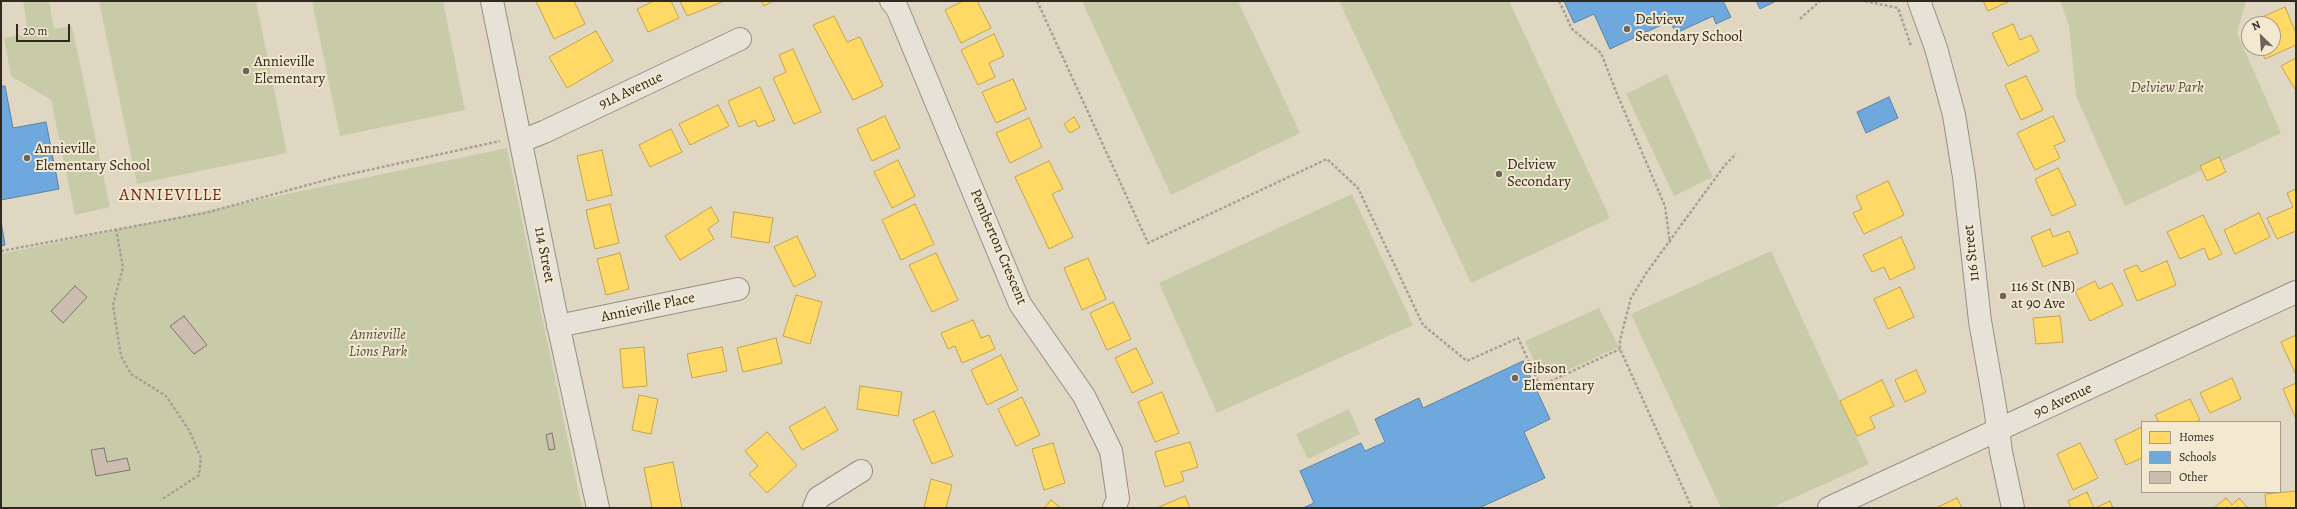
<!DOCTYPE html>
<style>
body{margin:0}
#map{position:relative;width:2297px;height:509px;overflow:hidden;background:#e0d7c3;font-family:Alegreya,serif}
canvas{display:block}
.frame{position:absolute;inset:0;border:2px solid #312820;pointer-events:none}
.legend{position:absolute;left:2141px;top:421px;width:140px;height:72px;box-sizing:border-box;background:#f3e8d0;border:1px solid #a59b8a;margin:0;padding:5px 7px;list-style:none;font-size:12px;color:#312820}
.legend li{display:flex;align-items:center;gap:8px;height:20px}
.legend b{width:20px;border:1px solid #a59b8a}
.north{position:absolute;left:2241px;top:16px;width:40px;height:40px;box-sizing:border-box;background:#f3e8d0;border:1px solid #a59b8a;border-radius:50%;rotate:335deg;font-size:11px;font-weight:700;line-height:16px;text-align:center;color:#312820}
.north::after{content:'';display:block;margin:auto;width:14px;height:18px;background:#6e6559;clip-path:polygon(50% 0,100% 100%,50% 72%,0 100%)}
.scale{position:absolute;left:16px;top:24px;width:54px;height:18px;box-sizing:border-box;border:2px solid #312820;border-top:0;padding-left:5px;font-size:12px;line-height:14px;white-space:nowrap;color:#312820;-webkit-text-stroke:3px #f3e8d0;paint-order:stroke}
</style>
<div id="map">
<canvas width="2297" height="509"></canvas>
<div class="frame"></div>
<ul class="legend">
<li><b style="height:11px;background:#ffd966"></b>Homes</li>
<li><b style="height:11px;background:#6fa8dc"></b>Schools</li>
<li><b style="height:11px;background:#cdbdb0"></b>Other</li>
</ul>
<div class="north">N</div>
<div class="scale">20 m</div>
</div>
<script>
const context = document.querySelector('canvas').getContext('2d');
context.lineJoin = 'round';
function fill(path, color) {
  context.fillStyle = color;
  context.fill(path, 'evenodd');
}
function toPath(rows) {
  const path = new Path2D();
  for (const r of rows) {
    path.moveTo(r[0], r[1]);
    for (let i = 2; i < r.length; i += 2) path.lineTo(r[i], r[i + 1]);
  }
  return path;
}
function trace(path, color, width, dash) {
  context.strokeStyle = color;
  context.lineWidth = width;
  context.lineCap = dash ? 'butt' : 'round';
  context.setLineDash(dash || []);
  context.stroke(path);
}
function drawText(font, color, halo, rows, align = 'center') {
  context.font = font + ' Alegreya,serif';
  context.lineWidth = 4;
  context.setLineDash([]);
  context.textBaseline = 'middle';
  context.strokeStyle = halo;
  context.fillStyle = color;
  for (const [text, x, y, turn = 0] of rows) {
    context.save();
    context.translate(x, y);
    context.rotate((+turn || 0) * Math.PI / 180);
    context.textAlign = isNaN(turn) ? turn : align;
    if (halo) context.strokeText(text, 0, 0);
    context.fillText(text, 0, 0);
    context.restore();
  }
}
fill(toPath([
 [23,1,49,1,54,29,72,26,110,207,75,215,51,100,11,76,4,38,28,34],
 [99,1,256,1,287,153,137,184],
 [312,1,443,1,465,110,340,136],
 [1082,1,1238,1,1300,133,1171,195],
 [1339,1,1509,1,1610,218,1471,283],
 [2060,1,2246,1,2237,33,2281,133,2125,206,2076,96,2069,26],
 [1667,74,1713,177,1674,196,1626,94],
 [507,148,582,508,1,508,1,254],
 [1352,194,1413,325,1217,413,1159,283],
 [1771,251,1869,464,1771,508,1721,508,1631,314],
 [1599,308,1619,347,1566,371,1538,369,1525,341],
 [1349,409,1360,434,1308,459,1296,434]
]), '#c8cba7');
const homes = toPath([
 [536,1,574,1,585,24,554,39,536,1],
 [654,1,671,1,679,18,648,32,637,9,654,1],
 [680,1,721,1,722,2,687,16,680,1],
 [761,1,773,1,764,6,761,1],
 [963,1,977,1,991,28,961,43,945,10,963,1],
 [1983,1,2010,1,1988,11,1983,1],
 [2285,7,2296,33,2296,45,2265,59,2260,48,2273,48,2273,24,2265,24,2262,17,2285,7],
 [834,16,847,42,860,37,883,86,853,100,813,25,834,16],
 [2013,24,2020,40,2031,35,2039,51,2008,66,1992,33,2013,24],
 [596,31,613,61,567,88,549,57,596,31],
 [994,34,1004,56,989,63,995,77,978,85,961,50,994,34],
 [793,49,821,112,794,124,773,78,786,72,779,55,793,49],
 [2296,58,2296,91,2281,66,2296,58],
 [2026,76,2043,110,2021,120,2005,85,2026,76],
 [1013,79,1026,109,996,123,982,92,1013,79],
 [760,87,775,120,758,127,755,120,739,127,728,101,760,87],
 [718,105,729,126,690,145,679,124,718,105],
 [885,116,900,148,872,161,857,129,885,116],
 [2053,116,2065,141,2054,146,2060,158,2035,170,2017,133,2053,116],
 [1074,117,1080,127,1070,133,1064,124,1074,117],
 [1029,118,1042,147,1010,163,996,133,1029,118],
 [671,129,682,152,650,167,639,145,671,129],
 [602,150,612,195,587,201,577,156,602,150],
 [2219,157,2226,172,2207,181,2200,166,2219,157],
 [898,160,915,196,892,208,874,172,898,160],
 [1049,161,1063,189,1052,194,1073,237,1049,249,1015,177,1049,161],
 [2058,168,2076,205,2052,216,2035,179,2058,168],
 [1888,181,1904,215,1864,234,1853,213,1862,209,1856,196,1888,181],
 [2296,189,2296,231,2277,239,2267,218,2293,207,2287,193,2296,189],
 [610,204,619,243,595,249,586,210,610,204],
 [915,204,934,244,901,260,882,220,915,204],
 [711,207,719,221,708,229,714,239,680,260,665,236,711,207],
 [734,212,773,218,769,243,731,237,734,212],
 [2259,213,2270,237,2235,254,2224,230,2259,213],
 [2203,215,2222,254,2209,260,2204,248,2180,259,2167,232,2203,215],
 [2050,229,2053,237,2069,231,2078,253,2043,267,2031,237,2050,229],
 [797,236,816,276,794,287,774,247,797,236],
 [1901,237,1915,268,1890,280,1884,267,1872,272,1863,255,1901,237],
 [620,253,629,289,606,295,597,259,620,253],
 [936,253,958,300,932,312,909,265,936,253],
 [1088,258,1106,299,1082,310,1064,268,1088,258],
 [2167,261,2176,285,2137,301,2124,270,2137,265,2141,272,2167,261],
 [2095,281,2099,289,2112,283,2123,305,2090,321,2075,291,2095,281],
 [1900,287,1914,317,1888,329,1874,299,1900,287],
 [796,295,822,302,810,344,783,336,796,295],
 [1113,302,1131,339,1107,350,1090,313,1113,302],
 [2060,316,2063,342,2036,344,2033,318,2060,316],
 [973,320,981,338,989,335,995,349,962,363,955,346,948,349,941,333,973,320],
 [2296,335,2296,375,2281,342,2296,335],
 [776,338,782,363,743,372,737,348,776,338],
 [644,347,647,386,623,388,620,349,644,347],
 [722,347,727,371,692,378,687,354,722,347],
 [1136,348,1153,383,1132,393,1115,358,1136,348],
 [1001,355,1018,390,987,405,971,370,1001,355],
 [1916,370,1926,392,1905,402,1895,380,1916,370],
 [2232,378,2241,399,2210,413,2200,393,2232,378],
 [1882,380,1894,406,1870,417,1875,428,1857,436,1840,401,1882,380],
 [2296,383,2296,419,2283,389,2296,383],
 [860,386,902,392,898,416,857,409,860,386],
 [1162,392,1179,433,1155,442,1138,402,1162,392],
 [639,395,658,399,651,434,632,430,639,395],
 [1022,397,1040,435,1016,446,998,409,1022,397],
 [2190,399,2200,420,2195,422,2159,422,2155,415,2190,399],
 [825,407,838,430,802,450,789,427,825,407],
 [934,411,953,456,932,464,913,420,934,411],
 [2142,427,2142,458,2126,465,2115,440,2142,427],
 [767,432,797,465,767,493,749,474,758,466,745,451,767,432],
 [1190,442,1198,467,1181,472,1184,481,1165,487,1155,452,1190,442],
 [1053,443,1065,483,1044,490,1032,449,1053,443],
 [2080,443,2098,478,2073,490,2057,454,2080,443],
 [673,462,682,508,652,508,644,468,673,462],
 [931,479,952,485,946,508,924,508,931,479],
 [2296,491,2296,508,2266,508,2265,494,2296,491],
 [2087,492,2094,508,2071,508,2068,501,2087,492],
 [1185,496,1190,508,1159,508,1159,507,1185,496],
 [1957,498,1962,508,1936,508,1957,498],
 [2226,498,2232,505,2239,498,2248,508,2214,508,2226,498],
 [1051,500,1061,508,1044,508,1051,500],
 [2110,501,2113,508,2095,508,2110,501]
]);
fill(homes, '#ffd966');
trace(homes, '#c1a451', 1);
const schools = toPath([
 [1564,1,1723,1,1731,17,1716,24,1713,16,1676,33,1670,21,1610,49,1594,14,1574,23,1564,1],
 [1756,1,1776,1,1760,9,1756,1],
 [1,86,5,86,13,128,46,122,59,189,1,200,1,86],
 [1889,97,1898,118,1866,133,1857,112,1889,97],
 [1,221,5,245,1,246,1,221],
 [1523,361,1550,419,1524,432,1545,478,1479,508,1303,508,1314,503,1300,471,1361,443,1365,451,1385,442,1375,419,1419,398,1423,408,1523,361]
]);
fill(schools, '#6fa8dc');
trace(schools, '#5c82a4', 1);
const building = toPath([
 [75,286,87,297,63,323,51,311,75,286],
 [184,316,207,345,194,354,170,326,184,316],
 [552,433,555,449,549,450,546,435,552,433],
 [104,448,107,462,127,458,130,470,96,476,91,450,104,448]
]);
fill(building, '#cdbdb0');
trace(building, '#7c776d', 1);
const minor = toPath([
 [492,1,555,310,598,508],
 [891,1,897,8,1020,304,1084,396,1111,451,1118,499,1114,508],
 [521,141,544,132,740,39],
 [558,326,738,289],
 [814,508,818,498,861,471]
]);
const tertiary = toPath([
 [1919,1,1936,48,1954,115,1964,177,1980,321,1995,407,2001,452,2013,508],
 [1829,508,2296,292]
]);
trace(minor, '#958f83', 24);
trace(tertiary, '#958f83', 24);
trace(toPath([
 [1037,1,1148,243,1327,159,1358,188,1423,325,1467,361,1518,338,1540,386,1620,349],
 [1559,1,1572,29,1601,53,1617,94,1665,206,1670,243],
 [1865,1,1898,8,1911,46],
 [1800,19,1820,1],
 [116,229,123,267,113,305,121,356,131,374,166,396,189,430,201,458,199,475,161,500],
 [1,251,205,213,337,177,500,141],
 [1692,508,1620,349,1620,340,1631,298,1647,272,1725,165,1736,154]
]), '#a6a29a', 2.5, [3, 2]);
trace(minor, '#e7e2d7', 22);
trace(tertiary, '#e7e2d7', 22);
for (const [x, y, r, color] of [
 [1627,29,4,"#6e6559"],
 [246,71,4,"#6e6559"],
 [27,158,4,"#6e6559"],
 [1499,174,4,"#6e6559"],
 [2003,296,4,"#6e6559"],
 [1515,378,4,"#6e6559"]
]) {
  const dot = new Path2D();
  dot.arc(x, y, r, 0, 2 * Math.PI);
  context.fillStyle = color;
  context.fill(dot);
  trace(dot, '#f3e8d0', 1.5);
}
drawText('15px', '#312820', '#f3e8d0', [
 ["Delview",1635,20],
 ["Secondary School",1635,37],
 ["Annieville",254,62],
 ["Elementary",254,79],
 ["Annieville",35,149],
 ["Elementary School",35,166],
 ["Delview",1507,165],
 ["Secondary",1507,182],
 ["116 St (NB)",2011,287],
 ["at 90 Ave",2011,304],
 ["Gibson",1523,369],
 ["Elementary",1523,386]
], 'left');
drawText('italic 15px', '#524e3c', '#f3e8d0', [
 ["Delview Park",2167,88],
 ["Annieville",378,335],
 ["Lions Park",378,352]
]);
drawText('15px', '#312820', '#f3e8d0', [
 ["91A Avenue",631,91,-25],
 ["Pemberton Crescent",998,247,67],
 ["116 Street",1972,253,-96],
 ["114 Street",544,255,79],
 ["Annieville Place",648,308,-12],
 ["90 Avenue",2063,401,-25]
]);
context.letterSpacing = '1px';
drawText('17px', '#7a1f14', '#f3e8d0', [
 ["ANNIEVILLE",171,196]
]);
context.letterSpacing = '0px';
</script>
